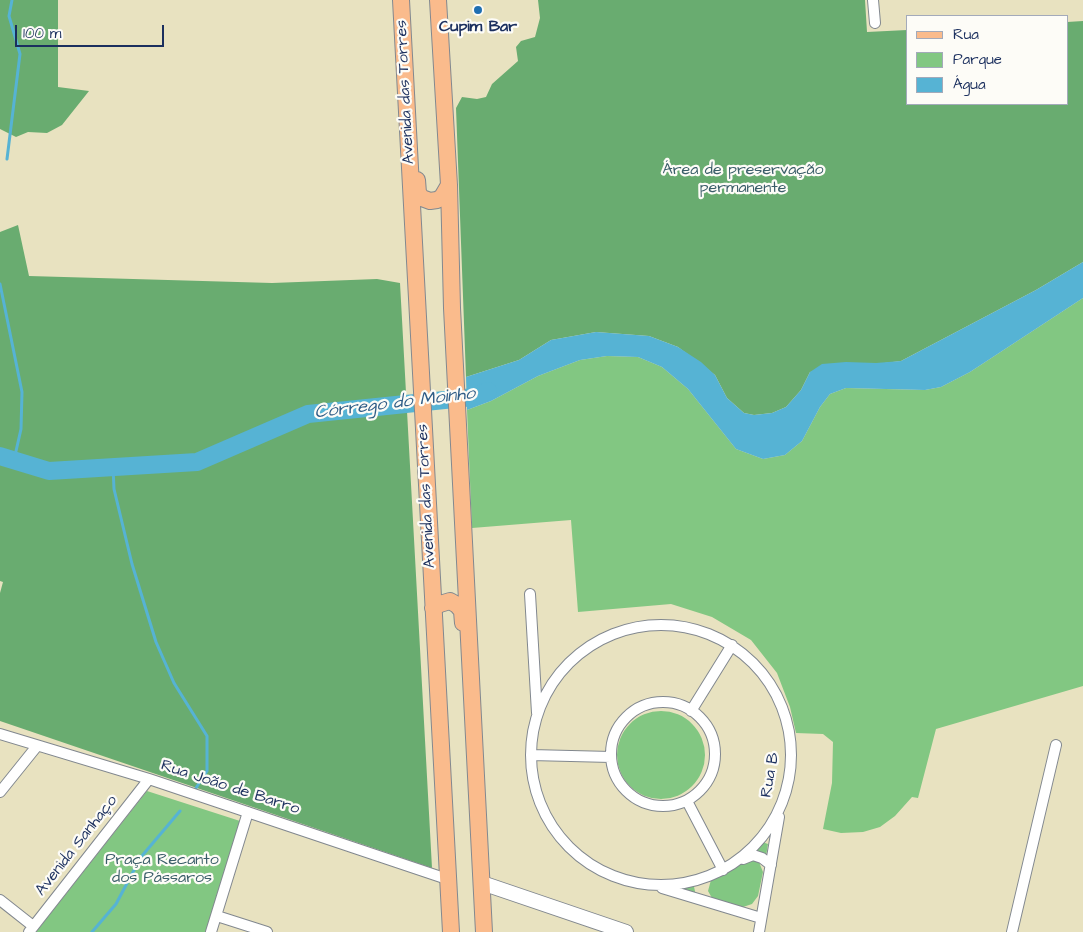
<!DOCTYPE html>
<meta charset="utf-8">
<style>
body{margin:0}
#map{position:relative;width:1083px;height:932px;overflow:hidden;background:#e8e2c0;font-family:"Architects Daughter",sans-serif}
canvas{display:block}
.legend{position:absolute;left:906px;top:15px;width:162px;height:90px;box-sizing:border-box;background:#fdfcf7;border:1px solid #a3aaba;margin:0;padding:6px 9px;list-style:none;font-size:15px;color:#1b2f5e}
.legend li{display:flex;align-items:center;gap:10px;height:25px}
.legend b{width:25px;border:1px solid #a3aaba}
.scale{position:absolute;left:15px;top:25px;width:149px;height:22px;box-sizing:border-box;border:2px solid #1b2f5e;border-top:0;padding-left:6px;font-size:15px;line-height:18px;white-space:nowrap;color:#1b2f5e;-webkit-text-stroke:4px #fdfcf7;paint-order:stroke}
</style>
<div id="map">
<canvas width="1083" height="932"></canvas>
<ul class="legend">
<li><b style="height:6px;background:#fabb8c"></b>Rua</li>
<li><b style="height:14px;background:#82c782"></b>Parque</li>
<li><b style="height:14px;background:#56b3d4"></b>Água</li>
</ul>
<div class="scale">100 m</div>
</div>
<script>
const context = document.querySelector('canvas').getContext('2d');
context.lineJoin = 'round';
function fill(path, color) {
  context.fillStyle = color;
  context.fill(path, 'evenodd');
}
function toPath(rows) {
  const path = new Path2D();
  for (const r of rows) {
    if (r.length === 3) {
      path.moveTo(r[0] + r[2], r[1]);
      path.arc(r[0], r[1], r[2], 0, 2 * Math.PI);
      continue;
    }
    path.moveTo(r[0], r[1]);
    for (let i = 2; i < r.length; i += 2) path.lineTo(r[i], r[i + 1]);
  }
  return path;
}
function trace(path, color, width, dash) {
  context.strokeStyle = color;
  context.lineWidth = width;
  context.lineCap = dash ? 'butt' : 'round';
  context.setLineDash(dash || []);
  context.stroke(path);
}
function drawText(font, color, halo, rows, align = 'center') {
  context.font = font + ' "Architects Daughter",sans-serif';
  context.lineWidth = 4.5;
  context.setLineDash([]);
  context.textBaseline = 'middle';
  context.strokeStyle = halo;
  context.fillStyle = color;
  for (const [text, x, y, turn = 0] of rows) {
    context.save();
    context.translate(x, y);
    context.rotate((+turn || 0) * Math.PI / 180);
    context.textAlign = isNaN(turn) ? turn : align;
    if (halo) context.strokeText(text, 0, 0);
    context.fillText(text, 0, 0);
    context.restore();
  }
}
fill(toPath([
 [1083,298,1083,686,936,729,918,798,912,797,895,816,880,827,863,832,841,833,823,829,832,783,833,742,823,734,796,733,790,707,777,673,751,640,712,617,671,604,578,612,571,520,472,528,467,410,491,401,538,376,580,360,607,356,638,357,662,367,688,389,736,449,763,459,785,455,802,441,820,407,830,394,846,388,925,390,941,387,970,372],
 [661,755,44],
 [147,791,240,821,206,932,36,932],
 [762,842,768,844,766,856,756,851],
 [752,859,759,862,763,872,758,896,752,904,740,908,712,898,708,891,711,880,745,861],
 [693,882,696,896,673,887]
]), '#82c782');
fill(toPath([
 [0,0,58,0,58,87,89,91,62,125,47,133,28,132,16,137,0,129],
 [538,0,865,0,867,32,907,30,907,104,1067,104,1067,22,1083,21,1083,262,1036,290,901,361,810,372,801,390,786,407,772,413,754,415,744,413,727,398,715,375,678,347,649,336,596,332,551,340,519,360,466,377,456,108,462,97,477,99,486,97,492,84,518,61,516,47,521,41,535,37,540,18],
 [18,225,29,276,272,283,377,279,400,283,432,868,0,721,0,593,3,582,0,581,0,232]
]), '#69ac70');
fill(toPath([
 [1083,262,1083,298,970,372,941,387,925,390,846,388,830,394,820,407,802,441,785,455,763,459,736,449,688,389,662,367,638,357,607,356,580,360,538,376,491,401,467,410,466,377,519,360,551,340,596,332,649,336,678,347,701,362,715,375,727,398,744,413,754,415,772,413,786,407,801,390,810,372,822,364,846,362,876,363,901,361,1036,290]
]), '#56b3d4');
trace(toPath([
 [7,159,20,54,9,16,12,0],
 [0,284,22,392,21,429,14,460],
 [113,467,114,489,132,564,156,642,174,683,207,736,207,771,196,788],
 [92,932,116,904,141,857,180,811]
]), '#56b3d4', 3);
trace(toPath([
 [0,456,49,471,197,462,308,414,474,397,488,391]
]), '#56b3d4', 18);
const minor = toPath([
 [873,0,875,23],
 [530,594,537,713],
 [661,755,130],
 [663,754,52],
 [691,711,732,645],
 [0,734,149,779,447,879],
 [531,755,611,757],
 [0,792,37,746],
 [687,801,723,870],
 [743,859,753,855,762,858,771,865],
 [662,888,761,918],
 [0,900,33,926],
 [217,916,267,932],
 [29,932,149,779],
 [211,932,248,812],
 [759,932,779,817],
 [1012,932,1056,745]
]);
const tertiary = toPath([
 [482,883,626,932]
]);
const primary = toPath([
 [401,0,451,932],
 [438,0,449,185,452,308,484,932],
 [417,180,418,193,422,198,430,201,437,200,442,197,449,185],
 [433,608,440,604,450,601,457,605,462,611,463,623]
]);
trace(minor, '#82888f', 12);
trace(tertiary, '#82888f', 16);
trace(primary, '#82888f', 18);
trace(minor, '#fff', 10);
trace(tertiary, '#fff', 14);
trace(primary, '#fabb8c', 16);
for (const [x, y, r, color] of [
 [478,10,5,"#1f6fb2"]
]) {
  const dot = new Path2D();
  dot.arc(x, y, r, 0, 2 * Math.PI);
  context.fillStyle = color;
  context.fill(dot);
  trace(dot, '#fdfcf7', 2);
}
drawText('bold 16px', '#1b2f5e', '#fdfcf7', [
 ["Cupim Bar",478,28]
]);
drawText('16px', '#1b2f5e', '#fdfcf7', [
 ["Avenida das Torres",406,92,-93],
 ["Avenida das Torres",427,496,-93],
 ["Rua B",771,775,-80],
 ["Rua João de Barro",230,788,18],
 ["Avenida Sanhaço",77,846,-52]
]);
drawText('16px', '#3a5d69', '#fdfcf7', [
 ["Área de preservação",743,171],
 ["permanente",743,189],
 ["Praça Recanto",162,861],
 ["dos Pássaros",162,879]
]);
drawText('italic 18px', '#305d87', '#fdfcf7', [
 ["Córrego do Moinho",395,404,-7]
]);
</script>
